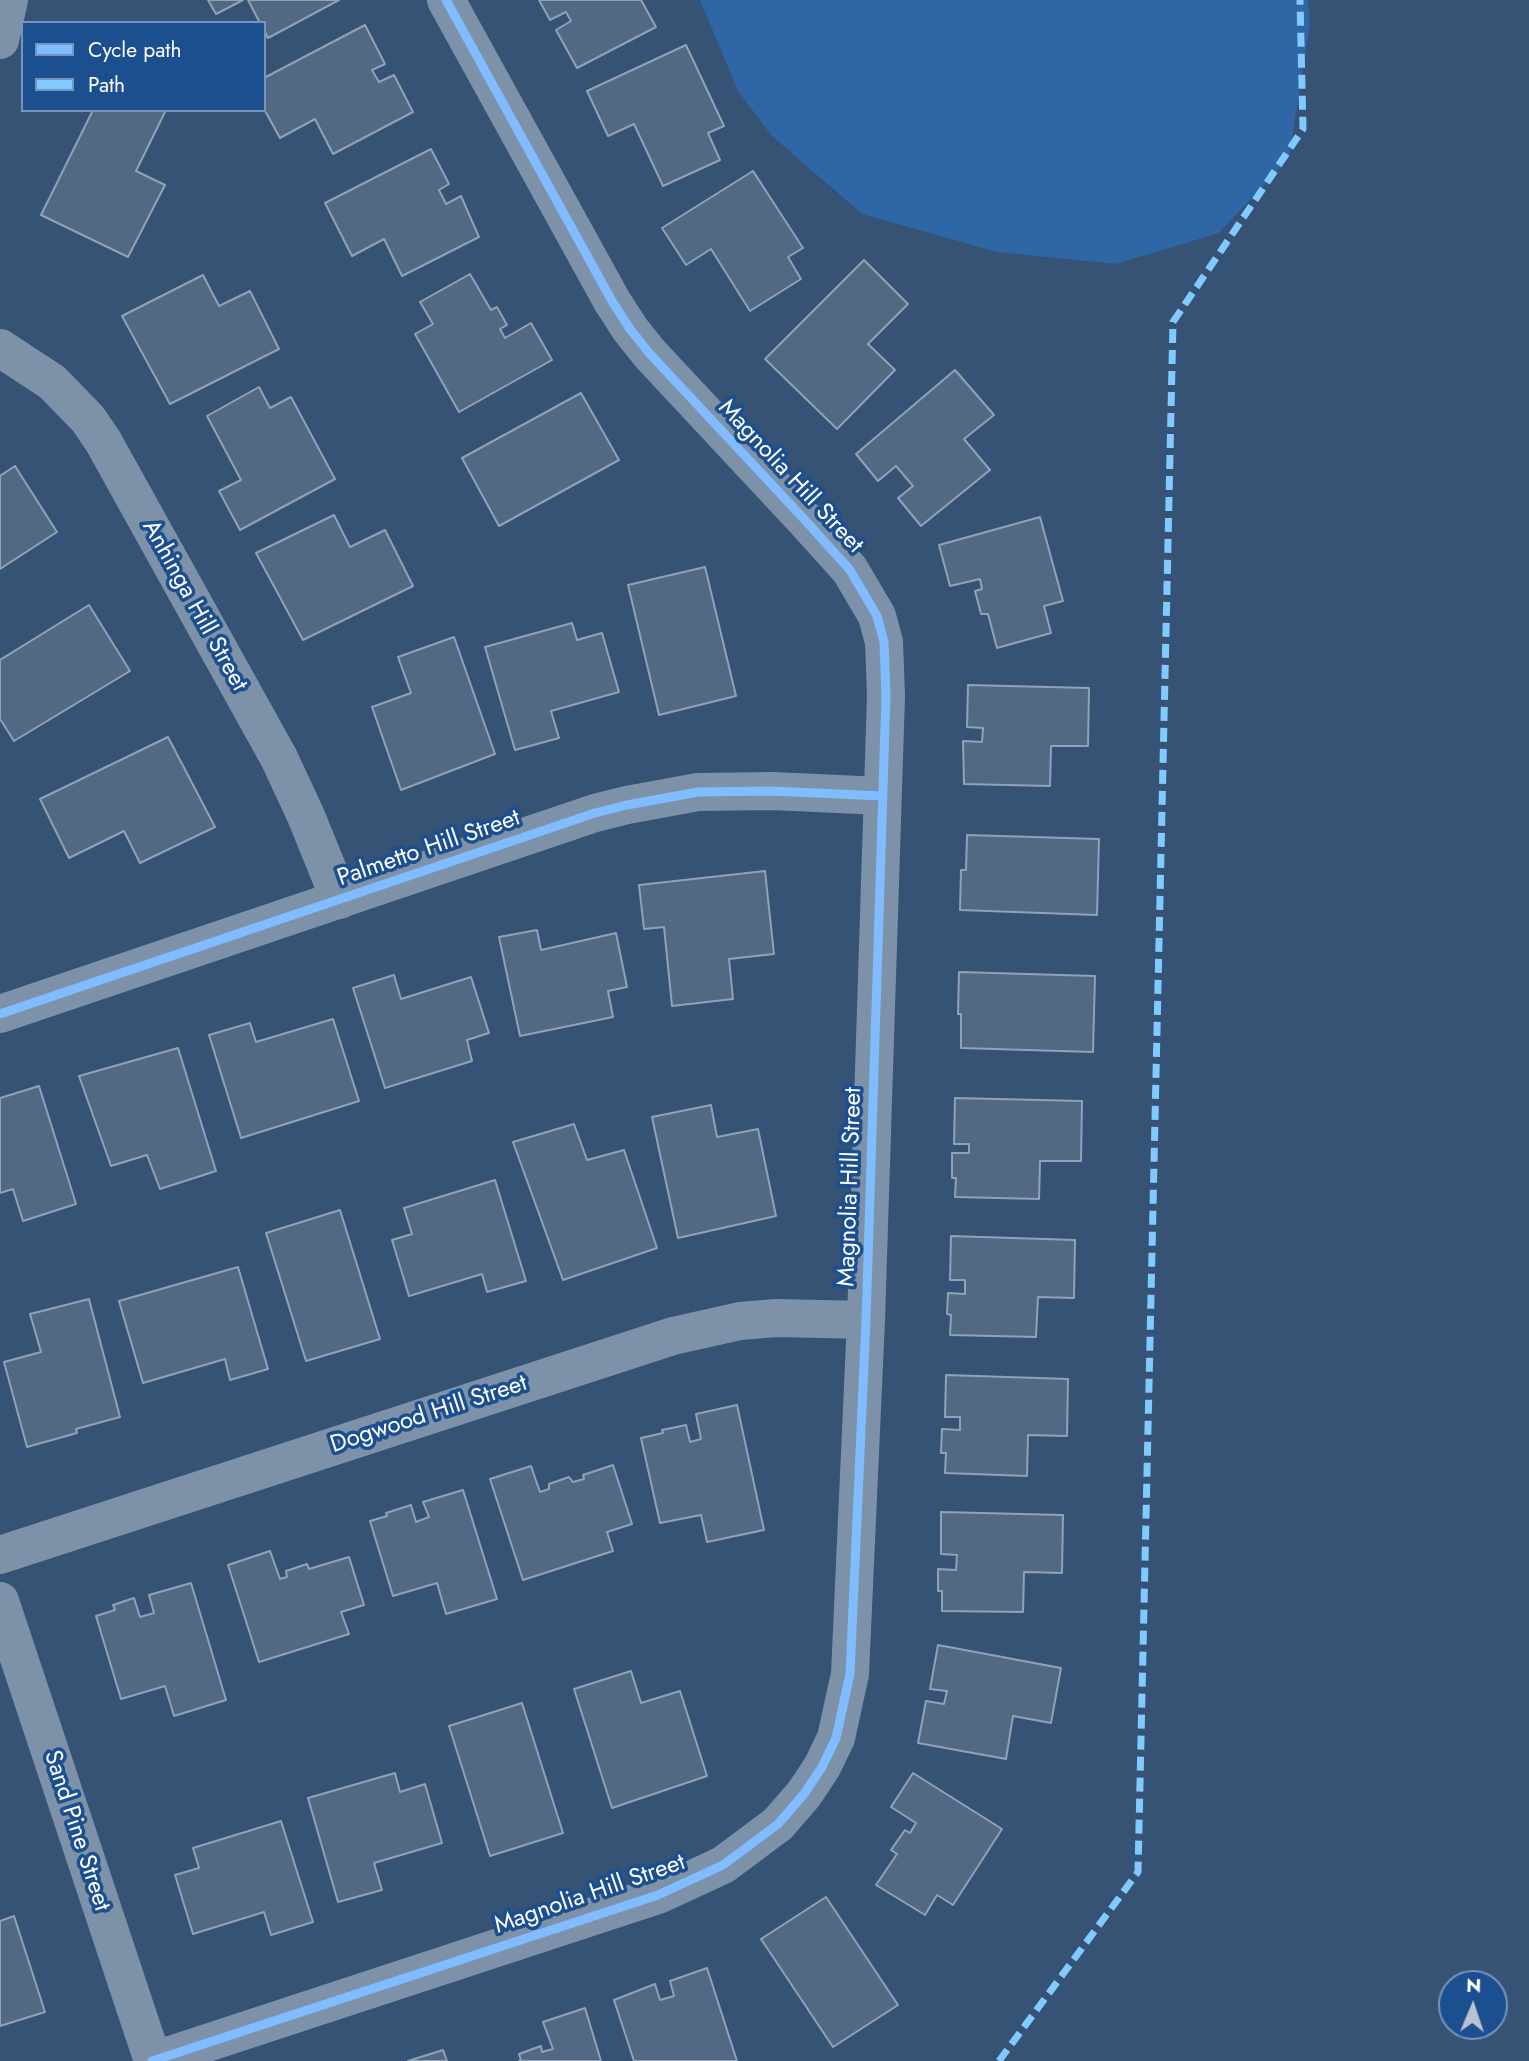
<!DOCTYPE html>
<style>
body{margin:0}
#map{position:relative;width:1529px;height:2061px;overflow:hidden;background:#365274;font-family:Jost,sans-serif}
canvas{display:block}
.legend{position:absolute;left:21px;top:21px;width:245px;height:91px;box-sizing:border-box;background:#1b4f8f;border:2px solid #7695bc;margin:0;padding:9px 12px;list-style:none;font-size:21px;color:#fff}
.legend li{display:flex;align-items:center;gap:14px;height:35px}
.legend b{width:35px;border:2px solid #7695bc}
.north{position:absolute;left:1438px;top:1970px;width:70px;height:70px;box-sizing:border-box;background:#1b4f8f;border:2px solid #7695bc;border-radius:50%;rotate:2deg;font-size:19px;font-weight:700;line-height:28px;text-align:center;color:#fff}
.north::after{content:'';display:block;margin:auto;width:24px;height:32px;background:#b9c2ce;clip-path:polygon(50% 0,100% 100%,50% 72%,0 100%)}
</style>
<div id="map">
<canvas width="1529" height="2061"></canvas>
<ul class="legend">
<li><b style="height:9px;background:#80bcff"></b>Cycle path</li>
<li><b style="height:9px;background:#80caff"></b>Path</li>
</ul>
<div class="north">N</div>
</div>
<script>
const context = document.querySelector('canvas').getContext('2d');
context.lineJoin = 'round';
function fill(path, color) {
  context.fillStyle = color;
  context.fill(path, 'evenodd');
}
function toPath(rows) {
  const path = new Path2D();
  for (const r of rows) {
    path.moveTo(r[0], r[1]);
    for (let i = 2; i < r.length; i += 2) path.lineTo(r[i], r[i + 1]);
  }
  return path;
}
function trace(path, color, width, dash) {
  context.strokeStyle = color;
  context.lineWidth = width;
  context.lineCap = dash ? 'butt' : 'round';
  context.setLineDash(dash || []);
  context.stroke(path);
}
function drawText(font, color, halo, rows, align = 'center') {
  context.font = font + ' Jost,sans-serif';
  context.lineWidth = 7;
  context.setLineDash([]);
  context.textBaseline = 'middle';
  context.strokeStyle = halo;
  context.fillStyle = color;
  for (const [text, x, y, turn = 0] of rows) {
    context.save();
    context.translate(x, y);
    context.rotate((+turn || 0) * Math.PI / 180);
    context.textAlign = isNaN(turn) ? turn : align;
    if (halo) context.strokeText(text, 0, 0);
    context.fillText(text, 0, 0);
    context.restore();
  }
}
fill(toPath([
 [700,0,1308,0,1310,23,1289,158,1219,233,1116,264,997,252,862,214,771,135,738,91]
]), '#2f66a5');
const building = toPath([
 [208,0,243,0,216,14,208,0],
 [248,0,339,0,268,38,264,30,264,23,260,23,248,0],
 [539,0,641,0,656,27,577,68,556,30,571,21,566,12,550,20,539,0],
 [365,25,385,64,372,70,379,82,394,75,413,112,333,154,315,119,280,138,264,109,264,78,365,25],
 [686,45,724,126,708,133,720,160,663,186,634,124,608,136,587,91,686,45],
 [93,110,166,110,136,171,165,185,128,257,41,215,93,110],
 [431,149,449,184,439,190,446,204,461,196,479,237,402,276,384,239,352,256,325,203,431,149],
 [753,171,803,248,788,257,801,279,750,311,711,249,686,265,662,228,753,171],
 [864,260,908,304,868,344,895,370,837,429,765,359,864,260],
 [470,274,491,310,497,307,507,325,500,329,505,338,531,323,552,360,459,412,415,334,433,324,420,302,470,274],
 [203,275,219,306,250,291,279,349,170,404,122,316,203,275],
 [955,370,994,415,964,439,990,470,921,526,898,498,913,486,896,466,878,481,856,454,955,370],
 [259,387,270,408,291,397,335,479,240,530,219,491,241,480,207,416,259,387],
 [581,393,619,460,499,526,462,458,581,393],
 [15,466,57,532,0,569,0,476,15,466],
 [334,515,350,547,385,530,413,586,303,640,256,553,334,515],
 [1040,517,1063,601,1044,606,1051,633,997,648,988,614,981,614,975,591,982,589,980,579,950,586,939,545,1040,517],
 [705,567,736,696,659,715,628,585,705,567],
 [89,605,130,671,14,741,0,719,0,660,89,605],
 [572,623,577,640,602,633,619,692,551,711,559,738,515,750,485,647,572,623],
 [454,637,495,754,401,790,372,707,411,693,398,657,454,637],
 [968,685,1089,688,1088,746,1051,746,1050,786,964,784,963,741,982,742,983,728,967,727,968,685],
 [168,737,215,827,140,863,124,831,69,858,40,799,168,737],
 [967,835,1099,839,1097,915,960,910,961,870,966,870,967,835],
 [765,871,774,954,729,959,733,999,672,1006,664,927,644,929,639,885,765,871],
 [537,930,541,950,616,933,627,987,608,991,613,1017,520,1036,499,937,537,930],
 [959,972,1095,976,1093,1052,961,1048,961,1014,958,1014,959,972],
 [394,975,401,999,471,977,489,1033,467,1040,472,1061,385,1088,353,988,394,975],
 [333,1019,359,1101,241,1138,209,1035,250,1023,256,1042,333,1019],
 [178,1048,216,1171,160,1189,147,1155,111,1166,79,1076,178,1048],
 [39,1086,76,1204,23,1221,13,1189,0,1193,0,1098,39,1086],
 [955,1098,1082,1101,1081,1161,1040,1161,1039,1199,955,1197,956,1178,952,1178,952,1153,969,1153,969,1144,954,1144,955,1098],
 [711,1105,717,1137,758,1129,776,1216,678,1238,652,1117,711,1105],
 [574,1124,587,1160,624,1150,657,1248,563,1280,513,1142,574,1124],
 [495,1180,526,1281,487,1292,482,1274,409,1296,392,1240,412,1234,404,1208,495,1180],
 [340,1210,380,1339,306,1361,266,1233,340,1210],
 [951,1236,1075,1240,1074,1298,1038,1297,1036,1337,950,1335,951,1315,947,1314,948,1293,965,1294,965,1280,950,1280,951,1236],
 [238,1267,268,1369,230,1380,225,1359,143,1383,119,1301,238,1267],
 [89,1299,120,1417,76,1429,77,1433,27,1447,4,1362,41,1352,30,1314,89,1299],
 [946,1375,1068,1379,1067,1436,1028,1435,1027,1476,945,1473,946,1453,941,1453,942,1429,960,1430,960,1417,945,1417,946,1375],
 [737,1405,764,1530,707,1542,701,1515,660,1523,641,1438,663,1433,662,1430,686,1425,690,1442,701,1439,696,1414,737,1405],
 [613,1465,632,1524,607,1532,613,1551,523,1580,490,1479,531,1466,540,1492,549,1489,549,1484,569,1477,573,1482,584,1479,583,1475,613,1465],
 [463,1490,497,1599,446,1614,437,1583,393,1596,370,1521,387,1516,386,1513,411,1505,416,1522,429,1517,423,1502,463,1490],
 [941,1512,1063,1515,1062,1573,1024,1572,1023,1612,942,1611,942,1591,938,1591,938,1569,956,1570,957,1555,941,1554,941,1512],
 [270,1551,280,1579,287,1577,286,1571,307,1564,309,1569,349,1557,364,1605,341,1612,349,1634,259,1662,228,1565,270,1551],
 [191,1583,226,1700,174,1716,165,1686,121,1699,96,1616,115,1610,113,1605,134,1598,140,1617,154,1613,149,1595,191,1583],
 [938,1645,1061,1668,1051,1723,1013,1716,1006,1759,918,1743,926,1701,944,1704,947,1691,930,1689,938,1645],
 [631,1671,641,1703,680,1691,707,1776,612,1808,574,1689,631,1671],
 [522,1703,563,1833,490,1856,449,1726,522,1703],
 [395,1773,400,1792,425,1784,442,1843,374,1863,382,1890,338,1902,308,1798,395,1773],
 [913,1773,1002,1829,953,1905,937,1895,925,1915,876,1885,897,1854,891,1850,905,1830,910,1833,916,1823,891,1807,913,1773],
 [281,1821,313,1922,271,1935,264,1912,193,1934,175,1875,199,1868,193,1848,281,1821],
 [826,1897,898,2005,833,2047,761,1939,826,1897],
 [14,1916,45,2012,0,2026,0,1921,14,1916],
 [707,1968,737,2061,634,2061,614,2000,655,1984,660,2000,674,1996,670,1981,707,1968],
 [585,2008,601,2061,519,2061,521,2060,519,2054,541,2046,542,2052,553,2049,543,2022,585,2008],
 [443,2050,447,2061,408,2061,443,2050]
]);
fill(building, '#526984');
trace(building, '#92a2b6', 2);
trace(toPath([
 [0,40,9,0],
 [0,348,52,382,88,419,103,441,279,758,306,816,340,900],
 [0,1014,595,813,627,805,698,792,772,791,882,796],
 [0,1555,673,1336,740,1321,776,1318,866,1320],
 [0,1601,153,2061],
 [152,2061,658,1895,723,1865,778,1824,804,1794,822,1767,836,1738,850,1674,866,1320,886,696,884,642,877,616,850,570,804,519,650,354,630,329,612,301,446,0]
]), '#7d92a8', 38);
trace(toPath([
 [999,2061,1138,1872,1173,322,1303,129,1300,0]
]), '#80caff', 7, [14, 7]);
trace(toPath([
 [0,1014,595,813,627,805,698,792,772,791,882,796],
 [152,2061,658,1895,723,1865,778,1824,804,1794,822,1767,836,1738,850,1674,866,1320,886,696,884,642,877,616,850,570,804,519,650,354,630,329,612,301,446,0]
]), '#80bcff', 9);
drawText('24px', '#fff', '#1b4f8f', [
 ["Magnolia Hill Street",790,477,47],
 ["Anhinga Hill Street",194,606,61],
 ["Palmetto Hill Street",429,849,-19],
 ["Magnolia Hill Street",851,1187,-88],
 ["Dogwood Hill Street",429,1415,-18],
 ["Sand Pine Street",76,1831,72],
 ["Magnolia Hill Street",590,1895,-19]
]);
</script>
